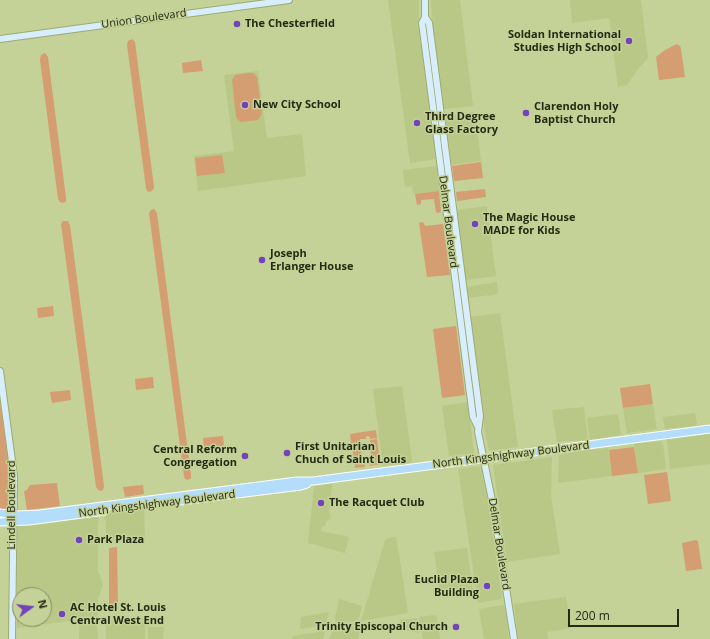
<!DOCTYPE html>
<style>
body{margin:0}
#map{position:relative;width:710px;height:639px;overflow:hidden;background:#c4d197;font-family:"Open Sans",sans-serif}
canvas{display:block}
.north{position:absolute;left:12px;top:587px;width:40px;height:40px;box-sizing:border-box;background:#c4d197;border:1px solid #848e62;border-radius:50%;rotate:75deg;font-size:11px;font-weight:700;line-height:16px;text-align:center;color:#252a13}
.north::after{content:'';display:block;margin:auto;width:14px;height:18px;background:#7443ba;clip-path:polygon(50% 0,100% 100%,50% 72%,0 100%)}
.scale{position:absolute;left:568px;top:609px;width:111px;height:18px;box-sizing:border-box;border:2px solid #252a13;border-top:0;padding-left:5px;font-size:12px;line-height:14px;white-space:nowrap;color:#252a13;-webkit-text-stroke:3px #c4d197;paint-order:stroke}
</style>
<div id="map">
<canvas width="710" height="639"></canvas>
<div class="north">N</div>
<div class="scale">200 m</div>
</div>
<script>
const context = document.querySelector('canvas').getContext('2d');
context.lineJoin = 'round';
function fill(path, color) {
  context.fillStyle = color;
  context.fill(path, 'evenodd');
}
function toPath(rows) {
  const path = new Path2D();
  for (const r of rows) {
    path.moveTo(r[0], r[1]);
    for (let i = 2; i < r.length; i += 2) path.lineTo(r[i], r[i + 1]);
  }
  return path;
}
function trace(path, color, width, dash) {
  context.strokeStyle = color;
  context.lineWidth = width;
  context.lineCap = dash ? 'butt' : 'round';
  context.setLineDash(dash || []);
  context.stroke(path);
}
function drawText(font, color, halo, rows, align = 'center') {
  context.font = font + ' "Open Sans",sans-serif';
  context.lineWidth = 3;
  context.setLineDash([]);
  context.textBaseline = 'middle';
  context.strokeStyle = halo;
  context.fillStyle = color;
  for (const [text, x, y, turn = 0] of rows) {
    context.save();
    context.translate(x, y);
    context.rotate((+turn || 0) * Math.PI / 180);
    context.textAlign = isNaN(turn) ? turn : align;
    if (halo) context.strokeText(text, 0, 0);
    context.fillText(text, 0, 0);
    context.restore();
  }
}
fill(toPath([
 [388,0,419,0,419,30,436,158,435,159,410,163],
 [431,0,460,0,473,106,445,109,443,108,433,37],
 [570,0,641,0,648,58,638,69,627,85,618,87,609,18,572,23],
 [258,71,267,138,302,134,306,176,198,191,194,156,234,151,224,75],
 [475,112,481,161,450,165,444,117,446,115],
 [437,166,440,191,413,194,412,186,405,187,403,170],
 [487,206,496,276,466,280,456,210],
 [497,282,498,294,468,298,467,287],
 [500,313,518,447,489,451,485,432,470,317],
 [402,386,412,461,410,463,383,466,373,389],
 [468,402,474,453,449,456,442,406],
 [653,404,657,429,627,433,623,408],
 [584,407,588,440,557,442,552,410],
 [695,413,697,424,695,426,665,429,663,417],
 [618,414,621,435,590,440,587,418],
 [710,434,710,464,670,469,667,440],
 [661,441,663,444,666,469,638,473,634,444],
 [608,448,612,476,558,483,559,455,585,450],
 [552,457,551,495,560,554,507,562,493,465],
 [479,466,481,468,488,503,502,597,501,599,478,603,458,469],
 [332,484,329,510,331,519,327,520,325,526,322,526,321,531,349,537,345,553,308,543,314,486],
 [144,508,145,542,106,542,106,521,104,520,106,514],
 [96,515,98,516,99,520,98,523,98,539,99,542,98,546,98,573,99,573,103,585,99,597,98,598,98,617,17,628,17,526],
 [20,595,44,595,44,619,20,619],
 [392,537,395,537,397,541,408,613,361,621,385,540],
 [467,548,473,591,440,595,434,552],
 [566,597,571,628,547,632,548,639,518,639,514,604],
 [339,599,362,606,358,621,338,623,336,622,335,618],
 [503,605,505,608,509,639,484,639,479,609],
 [329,612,325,625,300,629,301,617],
 [434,615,437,617,440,639,423,639,419,617],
 [417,618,419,633,399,629,398,625,400,620],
 [145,619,145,639,106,639,106,620],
 [97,622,98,639,79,639,79,624],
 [361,626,358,639,329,639,333,630],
 [148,627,164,627,163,639,148,639],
 [322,630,324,632,325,634,323,639,292,639,293,636,318,632]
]), '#b9c887');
fill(toPath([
 [132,39,135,42,154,187,153,190,150,192,147,191,146,188,127,45,128,41],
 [677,44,680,46,681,49,685,77,659,80,656,57,665,50],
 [45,53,48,57,66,198,66,202,63,203,60,202,58,199,40,60,41,55],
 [201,60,203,71,183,73,182,63],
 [249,73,253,73,257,77,262,114,258,120,241,122,238,120,236,117,232,80,235,75],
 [222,155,225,173,197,176,195,158],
 [481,162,483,178,454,181,452,166],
 [485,189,486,197,457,201,456,192],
 [439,191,441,212,438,213,436,212,434,199,421,200,421,204,417,205,415,194],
 [154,209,157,213,191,475,191,478,188,480,185,479,184,476,149,213,151,210],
 [63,221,68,221,70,225,104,486,103,490,101,491,98,490,96,487,61,224],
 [423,222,425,226,443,224,450,275,427,277,419,223],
 [53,306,54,316,38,318,37,308],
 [456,326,465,395,442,398,433,329],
 [153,377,154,388,136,390,135,379],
 [650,384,653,404,623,408,620,388],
 [70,390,71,400,52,403,50,392],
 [0,403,10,473,8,506,6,509,0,509],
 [376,430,377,438,370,439,370,437,367,436,365,439,360,439,360,442,358,442,357,437,358,443,351,443,350,434],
 [223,436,224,446,204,448,203,438],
 [377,439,380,464,370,466,369,458,371,458,370,440],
 [360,444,362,459,364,459,365,467,355,468,352,445],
 [634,447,638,473,612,476,609,450],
 [667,472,671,501,648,504,644,475],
 [57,483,60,506,27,510,24,491,27,490,30,485],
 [143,485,144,494,125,497,123,487],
 [696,540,698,541,702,569,686,571,682,543],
 [117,547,118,606,109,607,109,548]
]), '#d59d72');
const secondary = toPath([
 [425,0,425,17,422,23,428,68,473,417,478,427],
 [425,17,429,23,480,416,478,432,493,505,514,639],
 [0,39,289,0],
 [0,371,14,476,12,639]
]);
const primary = toPath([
 [181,501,301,486,307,484],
 [0,513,18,515,40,514,297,481,313,481,710,429],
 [0,522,29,521,105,511]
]);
trace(secondary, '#9daa72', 8);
trace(primary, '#fff', 9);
trace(secondary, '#d9eefc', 6);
trace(primary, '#b3ddfa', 7);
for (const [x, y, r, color] of [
 [237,24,4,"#7443ba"],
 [629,41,4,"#7443ba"],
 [245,105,4,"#7443ba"],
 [526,113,4,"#7443ba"],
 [417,123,4,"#7443ba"],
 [475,224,4,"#7443ba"],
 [262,260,4,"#7443ba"],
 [287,453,4,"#7443ba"],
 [245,456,4,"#7443ba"],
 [321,503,4,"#7443ba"],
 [79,540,4,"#7443ba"],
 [487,586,4,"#7443ba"],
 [62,614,4,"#7443ba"],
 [456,627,4,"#7443ba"]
]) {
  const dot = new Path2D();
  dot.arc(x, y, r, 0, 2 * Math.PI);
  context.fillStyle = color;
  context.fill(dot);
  trace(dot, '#c4d197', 1.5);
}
drawText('11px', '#252a13', '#c4d197', [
 ["Union Boulevard",144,19,-8],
 ["Delmar Boulevard",448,222,83],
 ["North Kingshighway Boulevard",511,455,-7],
 ["North Kingshighway Boulevard",157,504,-7],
 ["Lindell Boulevard",12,505,-90],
 ["Delmar Boulevard",499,544,81]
]);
drawText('bold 11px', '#252a13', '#c4d197', [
 ["The Chesterfield",245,24],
 ["Soldan International",621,35,"right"],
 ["Studies High School",621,48,"right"],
 ["New City School",253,105],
 ["Clarendon Holy",534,107],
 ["Baptist Church",534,120],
 ["Third Degree",425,117],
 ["Glass Factory",425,130],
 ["The Magic House",483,218],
 ["MADE for Kids",483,231],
 ["Joseph",270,254],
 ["Erlanger House",270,267],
 ["First Unitarian",295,447],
 ["Chuch of Saint Louis",295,460],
 ["Central Reform",237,450,"right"],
 ["Congregation",237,463,"right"],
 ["The Racquet Club",329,503],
 ["Park Plaza",87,540],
 ["Euclid Plaza",479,580,"right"],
 ["Building",479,593,"right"],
 ["AC Hotel St. Louis",70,608],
 ["Central West End",70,621],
 ["Trinity Episcopal Church",448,627,"right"]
], 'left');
</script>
